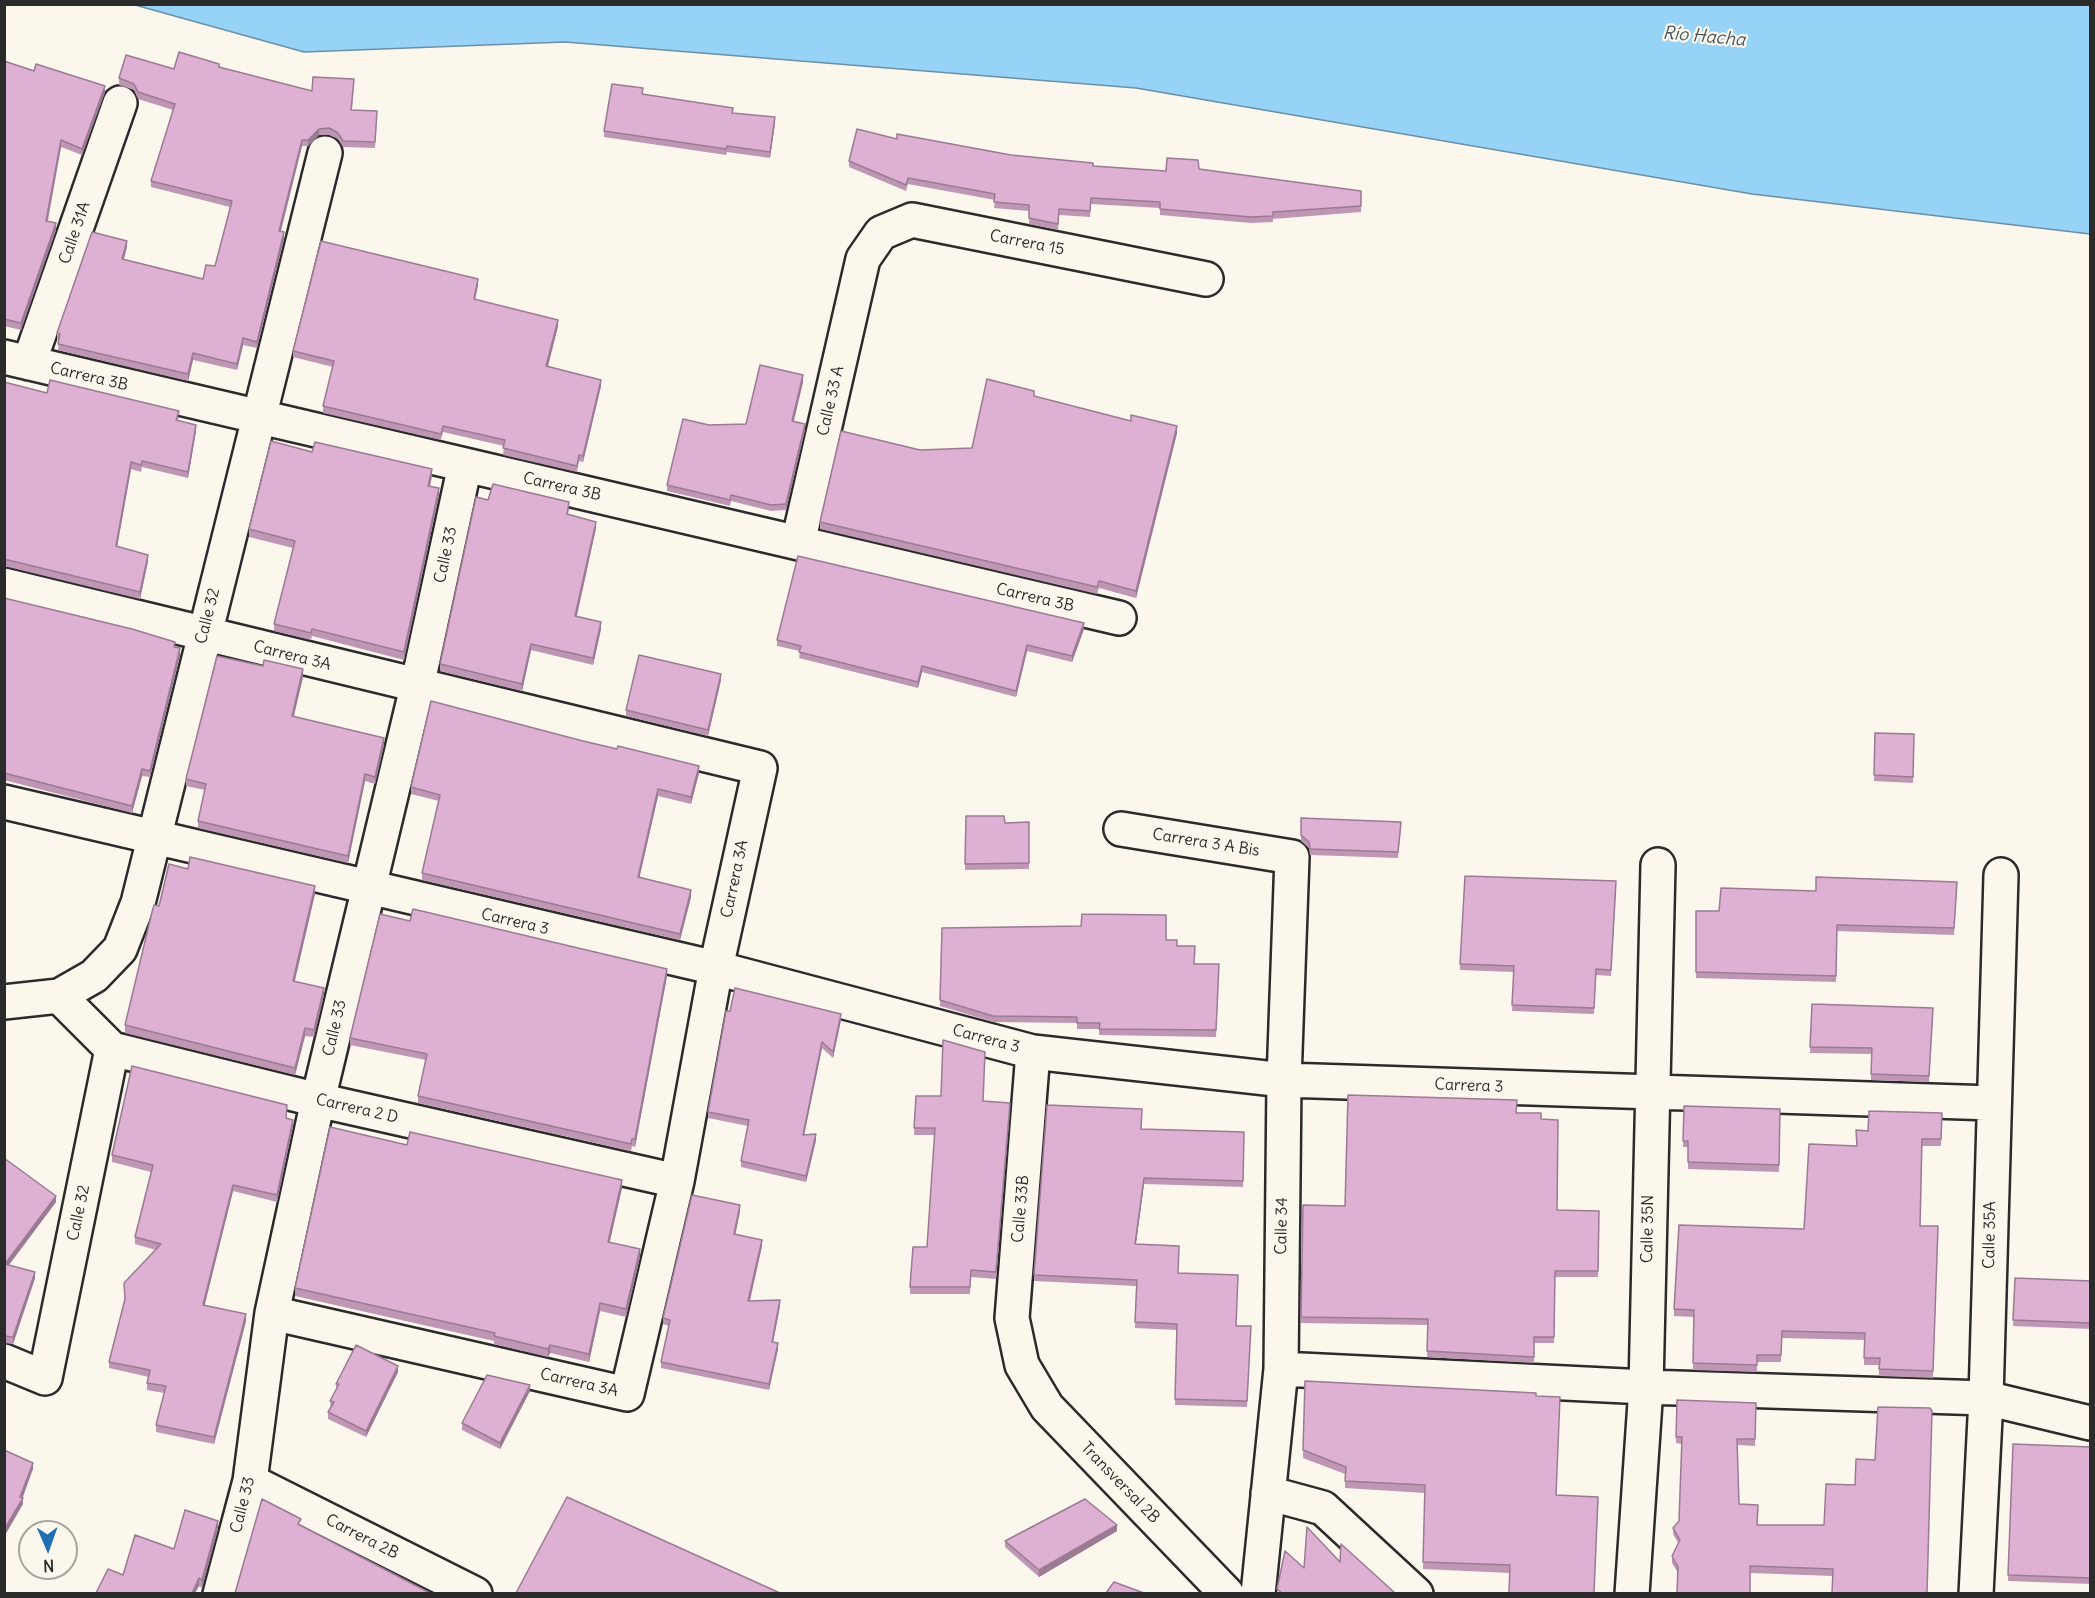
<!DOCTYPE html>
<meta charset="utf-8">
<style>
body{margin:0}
#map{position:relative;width:2095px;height:1598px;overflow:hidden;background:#fbf7ec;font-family:Delius,sans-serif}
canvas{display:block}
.frame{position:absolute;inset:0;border:6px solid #2b2b2b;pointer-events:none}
.north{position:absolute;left:18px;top:1520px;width:60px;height:60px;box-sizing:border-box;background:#fbf7ec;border:2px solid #a8a59f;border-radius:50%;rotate:178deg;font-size:16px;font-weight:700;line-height:24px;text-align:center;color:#2b2b2b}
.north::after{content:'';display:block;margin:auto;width:21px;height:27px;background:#1f6fb2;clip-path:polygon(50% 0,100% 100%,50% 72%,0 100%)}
</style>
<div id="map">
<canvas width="2095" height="1598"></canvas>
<div class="frame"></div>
<div class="north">N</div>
</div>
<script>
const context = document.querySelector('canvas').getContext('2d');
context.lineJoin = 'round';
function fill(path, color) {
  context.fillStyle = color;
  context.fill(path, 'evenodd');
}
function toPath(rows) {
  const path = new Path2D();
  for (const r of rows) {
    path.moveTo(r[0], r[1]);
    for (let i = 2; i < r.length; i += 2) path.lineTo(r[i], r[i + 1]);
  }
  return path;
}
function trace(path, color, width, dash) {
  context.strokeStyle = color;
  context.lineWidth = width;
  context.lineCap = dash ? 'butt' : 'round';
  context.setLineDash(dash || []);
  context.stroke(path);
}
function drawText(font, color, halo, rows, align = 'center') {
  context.font = font + ' Delius,sans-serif';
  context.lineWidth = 4.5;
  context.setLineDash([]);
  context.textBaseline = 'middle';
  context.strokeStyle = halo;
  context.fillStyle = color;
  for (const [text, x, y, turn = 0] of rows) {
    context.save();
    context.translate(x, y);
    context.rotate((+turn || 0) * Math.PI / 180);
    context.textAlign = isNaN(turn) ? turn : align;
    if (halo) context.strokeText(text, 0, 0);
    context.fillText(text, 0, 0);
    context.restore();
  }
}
const water = toPath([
 [135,5,2090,5,2090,234,1752,194,1136,88,565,42,304,52,135,5]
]);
fill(water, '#96d3f7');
trace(water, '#6b90a5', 1.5);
const street = toPath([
 [4,357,1119,618],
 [29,363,120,103],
 [798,543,863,259,881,233,912,220,1206,279],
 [4,585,760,768,716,968,677,1181,627,1394,272,1313],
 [4,802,716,968,1033,1052,1284,1080,1993,1103],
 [1121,829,1292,857,1284,1080,1281,1369,1258,1594],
 [59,996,112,1049,318,1100,677,1181],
 [4,1002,59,996,94,976,120,949,138,903,325,153],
 [1033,1052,1012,1318,1022,1365,1047,1407,1227,1594],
 [4,1361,45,1378,112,1049],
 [1281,1369,1646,1387,1986,1398,2090,1423],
 [250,1481,475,1594],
 [1268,1493,1323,1508,1416,1594],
 [220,1594,250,1481,272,1313,318,1100,417,687,465,465],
 [1632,1594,1646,1387,1658,865],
 [1976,1594,1986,1398,2001,875]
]);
trace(street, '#2b2b2b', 38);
trace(street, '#fbf7ec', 33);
fill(toPath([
 [4,61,105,92,82,155,61,147,48,221,56,230,21,330,4,326],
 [219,67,312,91,354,85,352,110,377,117,375,148,343,147,338,139,329,135,319,135,308,146,302,146,281,231,284,239,257,348,243,345,237,370,193,360,188,381,58,350,59,340,57,339,57,333,127,247,124,259,203,279,215,266,230,207,151,187,151,181,173,110,138,99,134,90,119,85,119,78,174,69],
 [643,94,775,123,770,158,727,152,726,155,604,137,604,131],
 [897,139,1093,166,1166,171,1199,169,1361,197,1361,212,1273,219,1273,222,1251,223,1160,215,1160,208,1091,204,1090,217,1059,215,1058,230,1029,224,1029,211,994,208,995,200,908,184,906,191,849,167,849,161],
 [478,285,475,299,558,326,548,367,601,386,583,462,579,461,577,472,503,455,504,446,443,432,441,440,323,413,323,406,333,367,293,357,293,351],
 [4,382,47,393,179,417,178,420,196,431,188,478,142,467,141,472,131,469,117,547,148,561,140,599,8,567,4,567],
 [803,382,794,421,805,430,786,510,771,511,731,501,730,506,667,491,667,485,709,425,746,424],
 [1034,396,1177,433,1136,598,1099,588,1097,594,820,529,820,522,972,448],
 [312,452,432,476,430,486,439,495,404,660,312,636,311,640,274,631,274,624,293,548,249,537,249,529],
 [488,500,569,509,568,515,596,528,577,616,601,629,593,665,531,650,522,691,440,671,440,664],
 [4,598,175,647,180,655,150,777,142,776,132,813,4,780],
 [1084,629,1072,662,1027,651,1016,697,922,672,918,688,799,658,800,651,777,646,777,640],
 [303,677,294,716,384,745,375,784,365,781,348,863,198,828,198,821,205,790,186,786,186,779],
 [721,680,708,736,626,716,626,710],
 [1875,733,1914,734,1913,783,1874,781],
 [699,773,691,804,658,796,639,878,691,897,680,940,422,880,422,873,439,801,411,794,411,787],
 [966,816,1005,823,1029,822,1029,869,965,870],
 [1301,818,1401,828,1398,858,1310,855,1309,848,1301,841],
 [188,869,315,894,294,981,324,995,314,1037,305,1036,295,1075,125,1033,125,1025],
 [1957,882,1954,935,1837,931,1836,982,1696,978,1696,911,1719,911,1816,891],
 [1616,887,1611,976,1596,975,1594,1014,1512,1011,1514,972,1460,970,1460,964],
 [942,928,1166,940,1177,946,1194,964,1219,964,1216,1037,1099,1035,1099,1029,1077,1029,1077,1023,993,1022,940,1006],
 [667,976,635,1147,632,1146,631,1151,418,1103,418,1096,426,1060,350,1045,350,1038],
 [1812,1004,1933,1014,1929,1082,1871,1080,1871,1054,1810,1053],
 [841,1020,833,1058,822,1048,804,1134,816,1140,806,1182,741,1167,741,1161,748,1126,708,1118,708,1112],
 [916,1096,983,1101,1010,1110,996,1279,971,1277,970,1294,910,1294,910,1287,927,1247,935,1135,914,1135],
 [1684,1106,1780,1109,1779,1172,1688,1169,1688,1147,1683,1147],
 [1517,1113,1541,1119,1557,1210,1599,1211,1598,1277,1555,1277,1554,1343,1534,1343,1534,1363,1427,1357,1428,1325,1301,1323,1303,1205,1345,1206],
 [1942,1113,1941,1146,1922,1146,1920,1226,1938,1226,1933,1378,1879,1376,1879,1365,1864,1365,1864,1340,1782,1338,1781,1362,1757,1362,1757,1372,1693,1370,1694,1317,1674,1316,1674,1309,1804,1229,1857,1146,1868,1131],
 [286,1118,293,1126,277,1202,233,1191,204,1305,246,1321,214,1444,156,1432,156,1425,164,1393,147,1390,147,1383,149,1377,109,1368,109,1362,156,1250,135,1244,135,1237,151,1172,112,1162,112,1155],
 [1142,1129,1244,1132,1243,1187,1144,1184,1136,1244,1178,1273,1237,1326,1251,1326,1247,1407,1175,1405,1177,1330,1135,1328,1136,1286,1034,1281,1034,1275],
 [407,1145,622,1188,609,1243,640,1257,626,1317,600,1311,589,1362,550,1353,548,1357,494,1344,494,1341,295,1296,295,1288],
 [4,1158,56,1202,9,1265,35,1278,13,1344,4,1343],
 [740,1211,735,1235,762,1246,750,1301,780,1306,773,1342,778,1349,769,1390,661,1368,661,1362,669,1326,663,1324,663,1318],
 [2015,1278,2091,1281,2091,1329,2013,1326],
 [398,1372,366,1437,328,1419,328,1412,331,1408,330,1401,336,1390,336,1384],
 [1305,1381,1536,1393,1510,1573,1423,1569,1425,1493,1345,1488,1345,1474,1303,1458],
 [530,1391,500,1449,462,1430,462,1423],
 [1677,1400,1756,1403,1755,1446,1737,1445,1739,1504,1757,1525,1824,1525,1875,1460,1930,1408,1833,1576,1750,1573,1678,1573,1672,1563,1672,1556,1678,1543,1673,1534,1673,1528,1679,1521,1682,1444,1676,1443],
 [2013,1444,2091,1447,2091,1584,2008,1581],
 [218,1529,202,1588,199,1586,195,1593,96,1593,123,1575,174,1549],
 [1117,1531,1039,1577,1005,1547,1005,1541]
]), '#bf97b5');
fill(toPath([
 [105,86,105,92,82,155,82,149],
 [775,117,775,123,770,158,770,152],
 [319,129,319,135,308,146,308,140],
 [61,140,61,147,46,227,46,221],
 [302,140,302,146,279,237,279,231],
 [56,223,56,230,21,330,21,323],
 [284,232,284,239,257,348,257,342],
 [127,241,127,247,122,265,122,259],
 [478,279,478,285,474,305,474,299],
 [558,320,558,326,546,373,546,366],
 [243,338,243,345,237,370,237,364],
 [193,353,193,360,188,381,188,374],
 [803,375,803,382,792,427,792,421],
 [601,380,601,386,583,462,583,456],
 [805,424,805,430,786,510,786,504],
 [196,425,196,431,188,478,188,472],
 [1177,426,1177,433,1136,598,1136,591],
 [131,462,131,469,116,553,116,546],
 [432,469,432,476,428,493,428,486],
 [439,488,439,495,404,660,404,652],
 [596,522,596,528,575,623,575,616],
 [148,555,148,561,140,599,140,592],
 [601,622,601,629,593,665,593,658],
 [1084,623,1084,629,1072,662,1072,656],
 [531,644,531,650,522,691,522,684],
 [1027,645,1027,651,1016,697,1016,691],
 [180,648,180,655,150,777,150,771],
 [922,666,922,672,918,688,918,682],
 [303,669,303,677,292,723,292,716],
 [721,674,721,680,708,736,708,730],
 [384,738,384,745,375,784,375,777],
 [699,766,699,773,691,804,691,797],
 [142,769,142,776,132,813,132,806],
 [365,774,365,781,348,863,348,856],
 [658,789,658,796,638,884,638,877],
 [315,886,315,894,293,989,293,981],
 [691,890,691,897,680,940,680,934],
 [667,969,667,976,635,1147,635,1139],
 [324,988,324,995,314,1037,314,1030],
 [841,1014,841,1020,833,1058,833,1052],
 [305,1028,305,1036,295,1075,295,1068],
 [822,1042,822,1048,803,1141,803,1135],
 [1010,1103,1010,1110,996,1279,996,1272],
 [293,1120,293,1126,277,1202,277,1195],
 [816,1134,816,1140,806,1182,806,1176],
 [1144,1178,1144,1184,1135,1250,1135,1244],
 [622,1180,622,1188,608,1250,608,1242],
 [233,1185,233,1191,203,1312,203,1305],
 [56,1196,56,1202,5,1270,5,1264],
 [740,1205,740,1211,734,1241,734,1234],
 [762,1240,762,1246,748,1307,748,1301],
 [640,1249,640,1257,626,1317,626,1309],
 [35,1272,35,1278,13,1344,13,1337],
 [780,1300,780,1306,772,1348,772,1342],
 [600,1303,600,1311,589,1362,589,1354],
 [246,1314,246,1321,214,1444,214,1437],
 [778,1343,778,1349,769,1390,769,1384],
 [550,1345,550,1353,548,1357,548,1349],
 [398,1366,398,1372,366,1437,366,1431],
 [530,1385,530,1391,500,1449,500,1443],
 [33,1463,33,1469,21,1502,23,1498,23,1504,4,1537,4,1530,20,1497],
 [218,1521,218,1529,202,1588,202,1580],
 [1117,1525,1117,1531,1039,1577,1039,1570],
 [199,1578,199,1586,195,1593,192,1593]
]), '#9b7b94');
const building = toPath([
 [179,52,219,64,219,67,312,91,313,77,354,79,351,110,377,111,375,142,343,141,338,133,329,128,319,129,308,140,302,140,279,231,284,232,257,342,243,338,237,364,193,353,188,374,58,344,60,334,57,333,92,232,127,241,122,259,203,279,206,265,215,266,232,201,151,181,175,104,138,92,134,84,119,78,126,55,174,69,179,52],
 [4,61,34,71,36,64,105,86,82,149,61,140,46,221,56,223,21,323,4,319,4,61],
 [612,84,643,88,642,94,733,108,732,113,775,117,770,152,727,146,726,149,604,131,612,84],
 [857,129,897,139,897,134,1011,155,1093,163,1093,166,1166,171,1167,158,1198,160,1199,169,1361,191,1361,206,1273,212,1273,216,1251,217,1160,209,1160,202,1091,198,1090,211,1059,209,1058,224,1029,218,1029,205,994,202,995,194,908,178,906,185,849,161,857,129],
 [321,241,478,279,474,299,558,320,546,366,601,380,583,456,579,455,577,466,503,448,505,440,443,426,441,434,323,406,334,361,293,351,321,241],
 [760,365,803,375,792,421,805,424,786,504,771,505,731,495,730,500,667,485,683,419,709,425,746,424,760,365],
 [987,379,1034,391,1034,396,1131,421,1131,415,1177,426,1136,591,1099,581,1097,587,820,522,841,431,920,450,972,448,987,379],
 [50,380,179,411,176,420,196,425,188,472,142,461,141,465,131,462,116,546,148,555,140,592,8,560,4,560,4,382,47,393,50,380],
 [271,441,312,452,315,442,432,469,428,486,439,488,404,652,312,629,311,633,274,624,295,541,249,529,271,441],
 [493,484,569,502,567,514,596,522,575,616,601,622,593,658,531,644,522,684,440,664,476,497,488,500,493,484],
 [798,556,1084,623,1072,656,1027,645,1016,691,922,666,918,682,799,652,801,646,777,640,798,556],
 [4,598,132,629,175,642,174,647,180,648,150,771,142,769,132,806,4,773,4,598],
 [639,655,721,674,708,730,626,710,639,655],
 [217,656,263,666,264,660,303,669,292,716,384,738,375,777,365,774,348,856,198,821,206,784,186,779,217,656],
 [431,701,583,741,617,749,618,746,699,766,691,797,658,789,638,877,691,890,680,934,422,873,440,795,411,787,431,701],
 [1875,733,1914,734,1913,777,1874,775,1875,733],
 [966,816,1004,816,1005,823,1029,822,1029,863,965,864,966,816],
 [1301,818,1401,822,1398,852,1310,849,1309,842,1301,835,1301,818],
 [190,857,315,886,293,981,324,988,314,1030,305,1028,295,1068,125,1025,152,912,154,905,159,906,169,864,188,869,190,857],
 [1465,876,1616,881,1611,970,1596,969,1594,1008,1512,1005,1514,966,1460,964,1465,876],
 [1816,877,1957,882,1954,928,1837,925,1836,976,1696,972,1696,911,1719,911,1721,888,1816,891,1816,877],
 [413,909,667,969,635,1139,632,1139,631,1144,418,1096,427,1054,350,1038,380,914,410,921,413,909],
 [1082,914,1166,915,1166,940,1177,940,1177,946,1195,946,1194,964,1219,964,1216,1030,1099,1029,1100,1023,1077,1023,1077,1017,993,1016,940,1000,942,928,1081,926,1082,914],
 [735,988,841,1014,833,1052,822,1042,803,1135,816,1134,806,1176,741,1161,749,1120,708,1112,726,1011,730,1011,735,988],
 [1812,1004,1933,1008,1929,1076,1871,1074,1872,1048,1810,1047,1812,1004],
 [943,1040,985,1052,983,1101,1010,1103,996,1272,971,1270,970,1287,910,1287,913,1247,927,1247,935,1128,914,1128,916,1096,941,1096,943,1040],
 [132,1066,287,1105,286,1118,293,1120,277,1195,233,1185,203,1305,246,1314,214,1437,156,1425,166,1386,147,1383,150,1370,109,1362,125,1299,124,1283,161,1244,135,1237,153,1165,112,1155,132,1066],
 [1348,1095,1517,1100,1516,1113,1541,1113,1541,1119,1558,1120,1557,1210,1599,1211,1598,1271,1555,1271,1554,1337,1534,1337,1534,1357,1427,1351,1428,1319,1301,1317,1303,1205,1345,1206,1348,1095],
 [1047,1105,1142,1109,1141,1129,1244,1132,1243,1181,1144,1178,1135,1244,1179,1246,1178,1273,1238,1275,1236,1326,1251,1326,1247,1401,1175,1399,1177,1324,1135,1322,1137,1280,1034,1275,1047,1105],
 [1684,1106,1780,1109,1779,1165,1688,1162,1688,1141,1683,1141,1684,1106],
 [1869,1111,1942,1113,1941,1139,1922,1139,1920,1226,1938,1226,1933,1371,1879,1369,1880,1358,1864,1358,1865,1333,1782,1331,1781,1355,1757,1355,1757,1365,1693,1363,1694,1310,1674,1309,1679,1225,1804,1229,1809,1144,1857,1146,1856,1130,1868,1131,1869,1111],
 [330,1127,407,1145,410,1132,622,1180,608,1242,640,1249,626,1309,600,1303,589,1354,550,1345,548,1349,494,1336,495,1333,295,1288,330,1127],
 [4,1158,56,1196,5,1264,35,1272,13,1337,4,1336,4,1158],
 [692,1195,740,1205,734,1234,762,1240,748,1301,780,1300,772,1342,778,1343,769,1384,661,1362,670,1320,663,1318,692,1195],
 [2015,1278,2091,1281,2091,1323,2013,1320,2015,1278],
 [356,1345,398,1366,366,1431,328,1412,334,1402,330,1401,339,1384,336,1384,356,1345],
 [487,1375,530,1385,500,1443,462,1423,487,1375],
 [1305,1381,1536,1393,1536,1396,1560,1397,1556,1495,1598,1497,1594,1593,1509,1593,1510,1565,1423,1562,1425,1485,1345,1481,1346,1467,1303,1450,1305,1381],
 [1677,1400,1756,1403,1755,1439,1737,1439,1739,1504,1758,1505,1757,1525,1824,1525,1826,1484,1855,1485,1856,1459,1875,1460,1878,1407,1930,1408,1932,1411,1927,1593,1832,1593,1833,1569,1750,1566,1750,1593,1677,1593,1678,1567,1672,1556,1680,1540,1673,1528,1679,1521,1682,1437,1676,1437,1677,1400],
 [2013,1444,2091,1447,2091,1578,2008,1575,2013,1444],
 [4,1450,33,1463,20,1497,23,1498,4,1530,4,1450],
 [567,1497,780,1593,516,1593,567,1497],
 [262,1499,301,1519,298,1524,430,1593,235,1593,262,1499],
 [1085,1499,1117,1525,1039,1570,1005,1541,1085,1499],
 [185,1510,218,1521,202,1580,199,1578,192,1593,96,1593,108,1569,123,1575,135,1535,174,1549,185,1510],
 [1307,1527,1340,1562,1341,1544,1395,1593,1282,1593,1277,1589,1285,1551,1304,1568,1307,1527],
 [1114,1582,1144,1593,1106,1593,1114,1582]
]);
fill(building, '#deb0d3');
trace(building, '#9b7b94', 1.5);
drawText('16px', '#2b2b2b', '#fbf7ec', [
 ["Calle 31A",75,233,-71],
 ["Carrera 15",1027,243,11],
 ["Carrera 3B",89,377,13],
 ["Calle 33 A",831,401,-77],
 ["Carrera 3B",562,487,13],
 ["Calle 33",446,555,-78],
 ["Carrera 3B",1035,598,13],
 ["Calle 32",208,616,-76],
 ["Carrera 3A",292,656,14],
 ["Carrera 3 A Bis",1206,843,9],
 ["Carrera 3A",735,879,-78],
 ["Carrera 3",515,922,13],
 ["Calle 33",335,1028,-77],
 ["Carrera 3",986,1039,15],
 ["Carrera 3",1469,1086,2],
 ["Carrera 2 D",357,1109,13],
 ["Calle 33B",1021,1209,-85],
 ["Calle 32",79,1213,-78],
 ["Calle 34",1282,1226,-89],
 ["Calle 35N",1648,1229,-89],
 ["Calle 35A",1990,1235,-89],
 ["Carrera 3A",579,1383,13],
 ["Transversal 2B",1120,1483,46],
 ["Calle 33",243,1505,-76],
 ["Carrera 2B",362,1537,27]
]);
drawText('italic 18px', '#46555e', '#fbf7ec', [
 ["Río Hacha",1704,37,5]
]);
</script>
